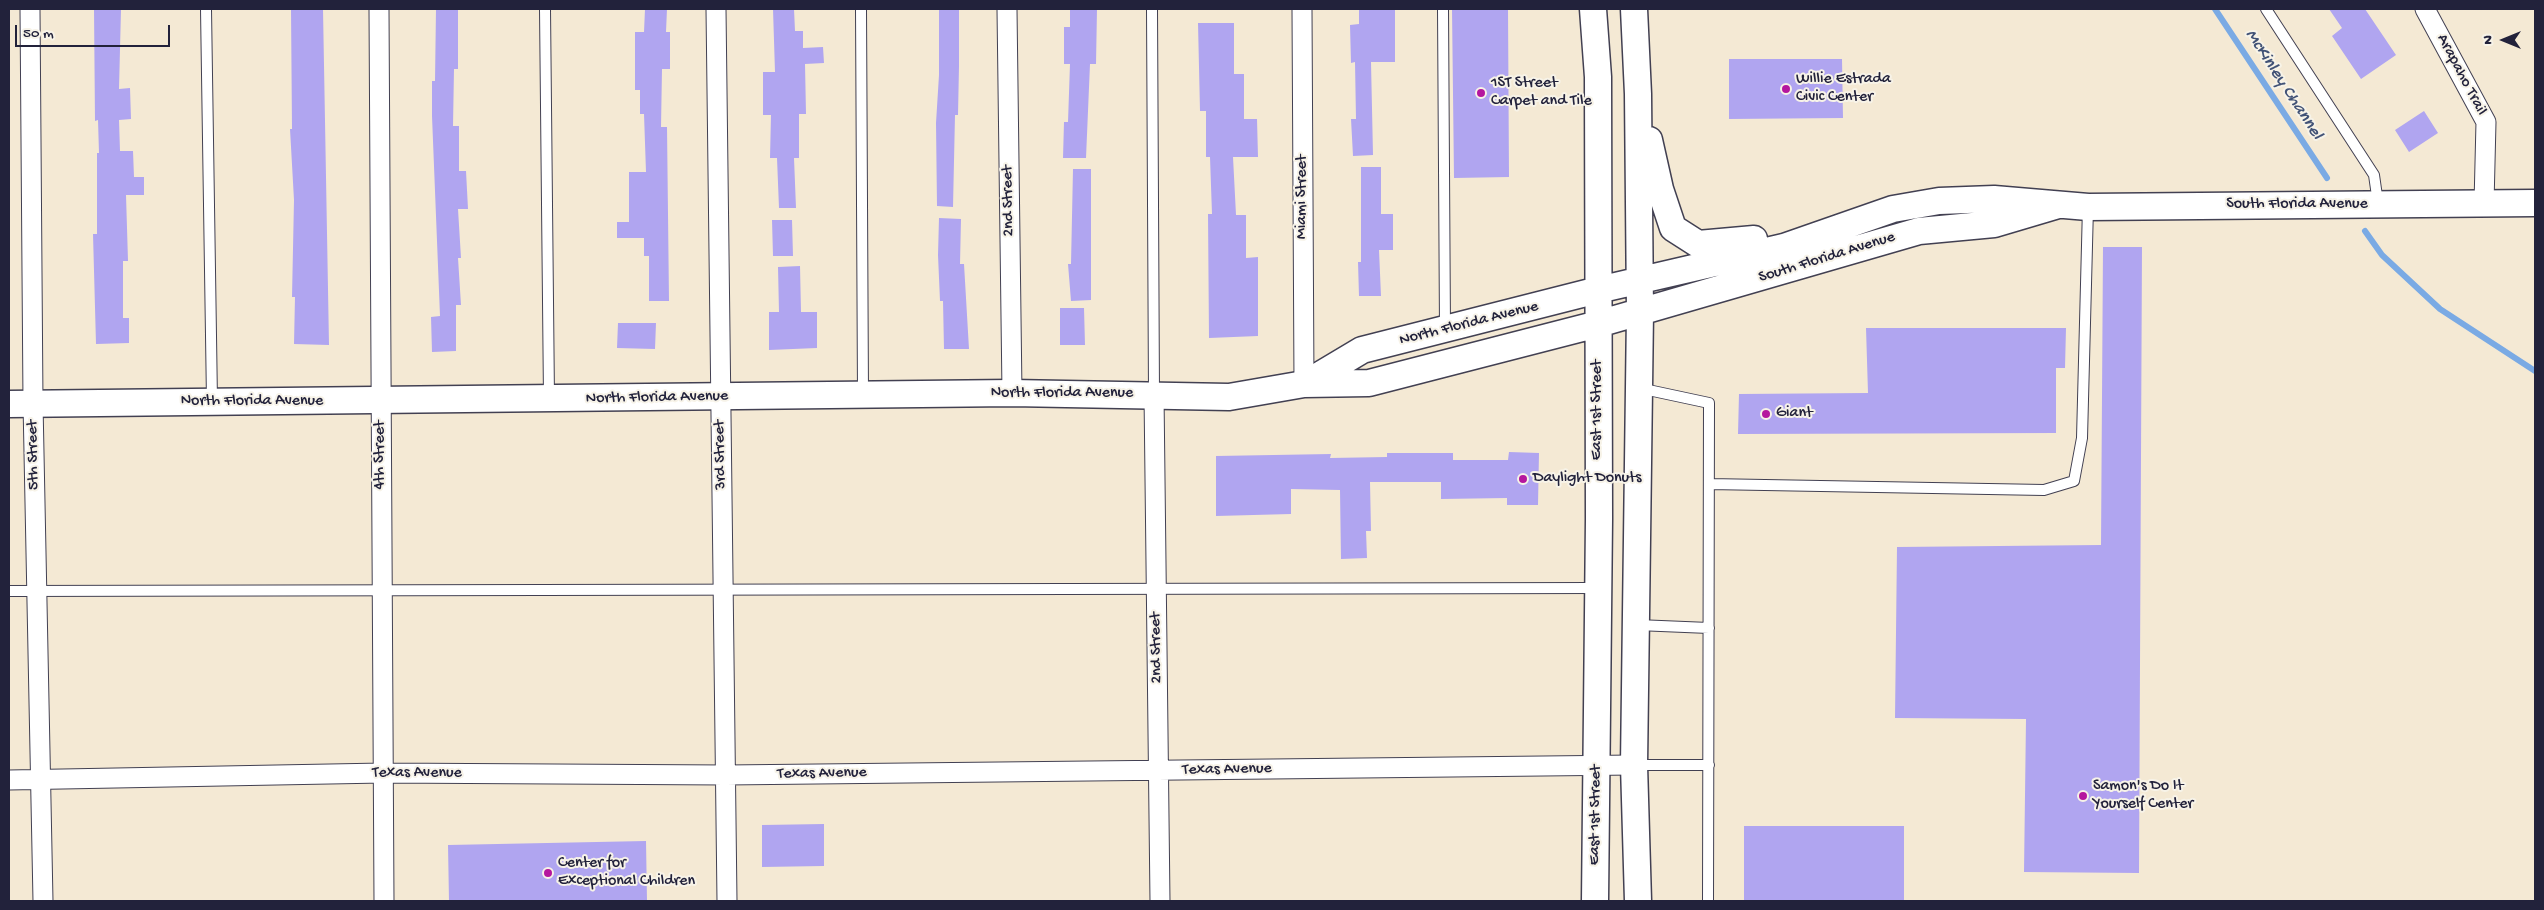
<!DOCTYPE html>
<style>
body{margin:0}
#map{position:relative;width:2544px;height:910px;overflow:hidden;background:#f4e9d4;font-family:"Gochi Hand",sans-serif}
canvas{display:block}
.frame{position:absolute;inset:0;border:10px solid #22223b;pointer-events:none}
.north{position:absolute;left:2479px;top:15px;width:50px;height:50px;-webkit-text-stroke:4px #f7f3e8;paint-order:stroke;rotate:270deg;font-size:14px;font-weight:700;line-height:20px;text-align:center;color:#22223b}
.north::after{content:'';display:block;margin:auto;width:18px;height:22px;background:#22223b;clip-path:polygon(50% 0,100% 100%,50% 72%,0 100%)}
.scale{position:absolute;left:15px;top:25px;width:155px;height:22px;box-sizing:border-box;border:2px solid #22223b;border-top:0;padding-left:6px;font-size:15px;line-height:18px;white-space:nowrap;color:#22223b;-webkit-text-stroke:4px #f7f3e8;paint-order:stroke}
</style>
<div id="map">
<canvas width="2544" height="910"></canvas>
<div class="frame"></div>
<div class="north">N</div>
<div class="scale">50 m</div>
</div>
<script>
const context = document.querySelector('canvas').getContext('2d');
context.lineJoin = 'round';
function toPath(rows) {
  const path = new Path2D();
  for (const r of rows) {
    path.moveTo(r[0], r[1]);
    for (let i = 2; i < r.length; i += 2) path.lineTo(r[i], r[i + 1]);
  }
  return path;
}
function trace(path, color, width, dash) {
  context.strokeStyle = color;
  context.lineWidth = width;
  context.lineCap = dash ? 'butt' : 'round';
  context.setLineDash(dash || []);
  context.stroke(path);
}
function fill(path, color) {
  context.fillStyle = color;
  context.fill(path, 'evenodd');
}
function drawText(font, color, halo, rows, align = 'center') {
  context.font = font + ' "Gochi Hand",sans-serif';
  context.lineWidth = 4;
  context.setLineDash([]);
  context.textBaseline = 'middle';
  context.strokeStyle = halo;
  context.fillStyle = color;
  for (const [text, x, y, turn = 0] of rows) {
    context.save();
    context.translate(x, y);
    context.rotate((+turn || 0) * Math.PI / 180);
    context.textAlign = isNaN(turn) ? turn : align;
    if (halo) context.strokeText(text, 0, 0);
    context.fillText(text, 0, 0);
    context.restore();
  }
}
trace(toPath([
 [2215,9,2327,178],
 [2365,231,2382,255,2440,309,2535,371]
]), '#7aaae4', 6);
fill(toPath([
 [94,9,121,9,119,89,130,88,131,119,119,120,120,151,133,151,134,177,144,177,144,195,126,195,128,261,123,261,123,318,129,318,129,343,96,344,93,234,97,234,97,153,99,153,98,120,95,121],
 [291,9,323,9,329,345,294,344,295,297,292,297,294,200,290,129,292,129],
 [436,9,458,9,458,69,454,69,453,126,459,126,459,171,466,171,468,209,458,209,461,258,458,258,461,305,456,305,456,351,432,352,431,317,440,316,432,116,432,81,435,81],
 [645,9,667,9,666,32,670,32,670,69,662,69,661,127,667,127,669,301,649,301,649,256,644,256,644,238,617,238,617,222,629,222,629,172,646,172,644,114,640,114,640,90,635,90,635,32,644,32],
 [773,9,794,9,795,31,803,31,803,48,823,47,824,63,805,64,806,114,799,114,799,158,794,158,796,208,779,208,777,158,770,158,771,115,763,115,763,72,775,72],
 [939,9,959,9,959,66,958,115,955,115,953,207,937,206,936,123,939,75],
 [1070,9,1097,9,1096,64,1090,64,1086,158,1063,158,1064,122,1068,122,1070,64,1064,64,1064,27,1070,27],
 [1359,9,1395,9,1395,62,1371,62,1373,155,1353,156,1351,119,1356,119,1355,62,1351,63,1350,25,1359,24],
 [1452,9,1508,9,1509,177,1454,178],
 [2329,9,2365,9,2396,55,2361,79,2332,36,2342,28],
 [1198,23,1234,23,1234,74,1244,74,1244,119,1257,119,1258,157,1233,157,1236,215,1246,215,1246,258,1258,257,1258,336,1209,338,1208,214,1212,214,1210,157,1206,157,1206,111,1200,111],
 [1729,59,1842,59,1843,118,1729,119],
 [2424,111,2438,133,2409,152,2395,130],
 [1361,167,1381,167,1381,214,1393,214,1393,250,1379,250,1381,296,1359,296,1358,262,1361,262],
 [1073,169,1091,169,1091,300,1071,301,1068,264,1071,264],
 [939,218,961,219,960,264,964,264,969,349,944,349,943,301,940,301,938,255],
 [772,220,792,220,793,256,773,256],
 [2103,247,2142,247,2139,873,2024,872,2026,719,1895,718,1897,547,2101,545],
 [800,266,801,312,817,312,817,348,769,350,769,312,779,312,778,267],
 [1060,308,1084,308,1085,345,1060,345],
 [618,323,656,323,655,349,617,348],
 [1866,328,2066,328,2065,368,2056,368,2056,433,1738,434,1739,394,1868,393],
 [1509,452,1539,453,1538,505,1507,505,1507,498,1441,499,1441,482,1370,482,1371,531,1366,531,1367,558,1341,559,1340,490,1291,489,1291,514,1216,516,1216,456,1331,454,1330,458,1387,457,1387,453,1453,453,1453,460,1508,460],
 [824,824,824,866,762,867,762,825],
 [1744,826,1904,826,1904,901,1744,901],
 [646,841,647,901,449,901,448,845]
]), '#b0a5f0');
const lane = toPath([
 [206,9,212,401],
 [545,9,549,398],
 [861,9,863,394],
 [1152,9,1154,394],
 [1443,9,1445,328],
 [2266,9,2374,175,2378,203],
 [1639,388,1709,403,1708,901],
 [1709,484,2044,490,2074,481,2082,438,2088,207],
 [9,591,1598,588],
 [1637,625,1709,628],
 [1635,765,1709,765]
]);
const street = toPath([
 [30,9,33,403,43,901],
 [379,9,384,901],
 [716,9,727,901],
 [1007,9,1012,393],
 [1302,9,1304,384],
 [2425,9,2486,122,2484,204],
 [1154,394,1160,901],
 [9,780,383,773,726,775,1634,765]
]);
const secondary = toPath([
 [1593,9,1598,77,1599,519,1595,901],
 [1634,9,1638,94,1640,312,1634,765,1638,901],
 [1649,140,1660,189,1673,228,1698,244,1754,239],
 [1305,384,1362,350,1598,290,1784,247,1893,209,1939,201,1994,199,2088,207,2535,203],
 [9,404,1012,393,1229,397,1304,384,1369,383,1598,324,1919,231,1994,224,2058,205]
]);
trace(lane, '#424052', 12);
trace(street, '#424052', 21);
trace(secondary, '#424052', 29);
trace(lane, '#fff', 10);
trace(street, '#fff', 19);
trace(secondary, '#fff', 26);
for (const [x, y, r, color] of [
 [1786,89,5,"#b5179e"],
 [1481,93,5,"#b5179e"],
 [1766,414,5,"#b5179e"],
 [1523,479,5,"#b5179e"],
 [2083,796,5,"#b5179e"],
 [548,873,5,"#b5179e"]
]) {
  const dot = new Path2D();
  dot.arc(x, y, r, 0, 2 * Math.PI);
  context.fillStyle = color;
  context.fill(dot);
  trace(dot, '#f7f3e8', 2);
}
drawText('16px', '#22223b', '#f7f3e8', [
 ["Arapaho Trail",2461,75,62],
 ["Miami Street",1303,197,-90],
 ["2nd Street",1009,201,-91],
 ["South Florida Avenue",2297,205],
 ["South Florida Avenue",1827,258,-17],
 ["North Florida Avenue",1469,324,-14],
 ["North Florida Avenue",1062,394],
 ["North Florida Avenue",657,398,-1],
 ["North Florida Avenue",252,402],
 ["East 1st Street",1598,410,-90],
 ["5th Street",34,455,-91],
 ["4th Street",381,455,-90],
 ["3rd Street",721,455,-91],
 ["2nd Street",1157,648,-91],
 ["Texas Avenue",1227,770,-1],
 ["Texas Avenue",417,774],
 ["Texas Avenue",822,774,-1],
 ["East 1st Street",1596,815,-89]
]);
drawText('16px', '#22223b', '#f7f3e8', [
 ["Willie Estrada",1796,80],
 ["Civic Center",1796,98],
 ["1ST Street",1491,84],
 ["Carpet and Tile",1491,102],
 ["Giant",1776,414],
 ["Daylight Donuts",1533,479],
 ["Samon's Do It",2093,787],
 ["Yourself Center",2093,805],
 ["Center for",558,864],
 ["Exceptional Children",558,882]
], 'left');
drawText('italic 18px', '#415276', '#f7f3e8', [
 ["McKinley Channel",2283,85,57]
]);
</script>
